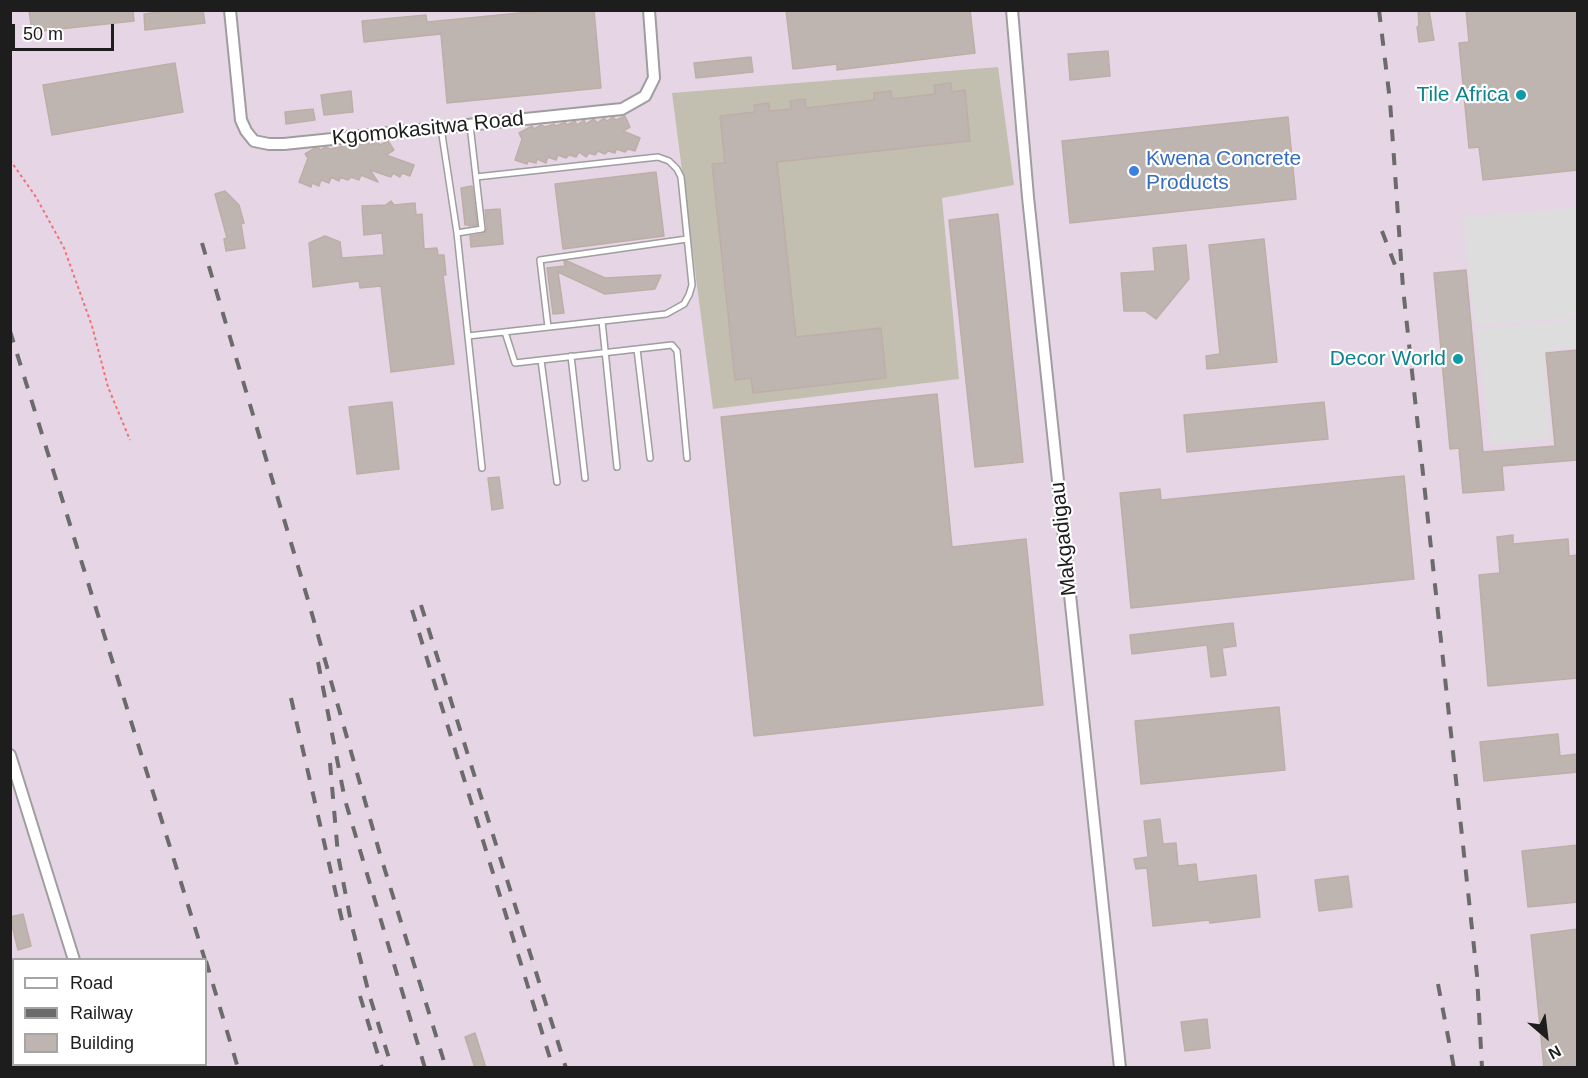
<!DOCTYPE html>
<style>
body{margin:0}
#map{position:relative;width:1588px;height:1078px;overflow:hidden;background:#eee9e4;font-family:Arial,sans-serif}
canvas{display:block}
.frame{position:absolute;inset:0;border:12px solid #1d1d1d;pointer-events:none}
.legend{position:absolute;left:12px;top:958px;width:195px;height:108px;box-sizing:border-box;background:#fff;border:2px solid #a5a5a5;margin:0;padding:8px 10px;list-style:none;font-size:18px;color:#1d1d1d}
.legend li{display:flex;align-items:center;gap:12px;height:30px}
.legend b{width:30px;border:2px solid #a5a5a5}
.north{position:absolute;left:1516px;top:1006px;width:60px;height:60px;-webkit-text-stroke:4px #fff;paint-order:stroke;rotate:152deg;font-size:16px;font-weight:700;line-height:24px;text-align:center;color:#1d1d1d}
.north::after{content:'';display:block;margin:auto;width:21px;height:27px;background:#1d1d1d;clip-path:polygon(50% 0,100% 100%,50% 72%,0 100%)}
.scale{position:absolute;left:12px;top:24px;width:102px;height:27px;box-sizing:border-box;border:3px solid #1d1d1d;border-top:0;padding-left:8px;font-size:18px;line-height:21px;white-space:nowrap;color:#1d1d1d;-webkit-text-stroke:4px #fff;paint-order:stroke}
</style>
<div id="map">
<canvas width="1588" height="1078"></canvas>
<div class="frame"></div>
<ul class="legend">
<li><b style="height:8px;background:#fff"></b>Road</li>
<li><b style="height:8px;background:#6b6b6b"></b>Railway</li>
<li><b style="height:16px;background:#beb4b0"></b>Building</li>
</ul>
<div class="north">N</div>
<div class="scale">50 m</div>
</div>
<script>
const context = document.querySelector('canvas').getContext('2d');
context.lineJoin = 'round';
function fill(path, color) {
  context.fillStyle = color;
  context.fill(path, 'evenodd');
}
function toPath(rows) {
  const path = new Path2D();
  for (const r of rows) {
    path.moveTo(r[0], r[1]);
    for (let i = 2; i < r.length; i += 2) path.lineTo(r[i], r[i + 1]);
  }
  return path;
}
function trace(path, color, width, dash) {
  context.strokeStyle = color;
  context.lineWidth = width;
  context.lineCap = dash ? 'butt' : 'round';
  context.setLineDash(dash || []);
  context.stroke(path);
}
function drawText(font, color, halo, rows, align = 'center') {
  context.font = font + ' Arial,sans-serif';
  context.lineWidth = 4.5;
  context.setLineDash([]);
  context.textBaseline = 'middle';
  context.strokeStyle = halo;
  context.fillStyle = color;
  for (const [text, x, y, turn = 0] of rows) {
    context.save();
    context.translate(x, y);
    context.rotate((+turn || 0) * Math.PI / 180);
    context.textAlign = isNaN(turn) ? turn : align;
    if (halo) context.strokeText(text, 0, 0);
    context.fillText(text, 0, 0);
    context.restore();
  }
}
fill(toPath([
 [10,11,1577,11,1577,1067,11,1067],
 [14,960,206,960,206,1064,14,1064]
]), '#e6d6e5');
fill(toPath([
 [998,67,1014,185,942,198,959,379,713,409,672,93]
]), '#c2bfb0');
fill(toPath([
 [1577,208,1577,317,1475,326,1463,217],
 [1577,320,1577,347,1545,351,1550,438,1491,445,1476,329]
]), '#ddd');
const building = toPath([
 [29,10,133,10,134,21,32,32,29,10],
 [173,10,203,10,205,23,145,30,144,14,173,10],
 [550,10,594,10,601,88,447,103,441,34,364,42,362,21,426,15,427,22,550,10],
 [786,10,970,10,975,53,837,70,837,64,793,69,786,10],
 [1418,10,1429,10,1434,40,1419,42,1417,27,1419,26,1418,10],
 [1466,10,1578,10,1578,170,1483,180,1479,147,1469,148,1459,43,1469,42,1466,10],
 [1108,51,1110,76,1070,80,1068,54,1108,51],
 [751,57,753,72,696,78,694,63,751,57],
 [175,63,183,112,52,135,43,85,175,63],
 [951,83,952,92,965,90,970,141,777,162,796,337,881,328,886,378,753,393,751,378,735,380,712,164,725,163,720,116,755,112,754,105,769,103,769,111,791,109,790,101,805,99,806,108,874,100,874,93,891,91,892,99,935,94,934,85,951,83],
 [351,91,353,112,324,115,321,95,351,91],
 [313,109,315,120,286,124,285,112,313,109],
 [625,116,630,127,623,131,640,138,635,151,628,149,625,152,616,149,615,153,608,151,605,154,598,151,595,155,589,153,586,157,579,152,576,157,569,155,566,158,558,155,556,160,548,157,546,163,537,159,536,163,528,161,527,164,515,160,522,139,519,133,532,126,534,129,541,125,545,127,554,124,556,126,565,122,567,125,575,121,577,125,584,120,586,124,594,119,597,123,604,118,607,121,613,117,616,120,625,116],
 [1288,117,1296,199,1070,223,1062,141,1288,117],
 [388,141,394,150,386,155,414,165,410,176,402,173,400,177,393,173,391,177,370,170,378,182,361,175,359,180,351,177,348,180,340,177,339,181,331,177,329,183,321,180,319,186,312,183,311,187,299,182,308,158,305,154,315,148,319,148,320,150,326,147,330,149,349,145,350,147,355,144,360,145,369,143,370,145,378,142,380,145,388,141],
 [656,172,664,236,563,249,555,184,656,172],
 [472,186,477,225,469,226,469,225,465,225,461,188,472,186],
 [225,191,239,205,244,223,241,224,245,248,226,251,224,239,227,238,215,194,225,191],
 [391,201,394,205,415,203,416,215,422,214,424,249,437,248,438,255,444,255,446,275,443,275,454,364,391,372,381,286,360,288,359,281,313,287,309,243,325,236,340,242,342,258,384,255,382,233,364,235,362,206,386,205,391,201],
 [500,209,503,244,471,247,470,236,483,234,487,230,485,210,500,209],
 [998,214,1023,462,975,467,949,220,998,214],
 [1264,239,1277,362,1207,369,1206,356,1220,354,1209,245,1264,239],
 [1186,245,1189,279,1156,319,1145,311,1124,311,1121,273,1155,271,1153,248,1186,245],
 [564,261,567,261,605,278,661,275,655,289,605,294,558,272,564,313,553,314,547,268,565,266,564,261],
 [1466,270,1483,452,1555,446,1546,353,1578,350,1578,460,1502,466,1504,490,1463,493,1459,448,1450,449,1434,273,1466,270],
 [937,394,952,547,1026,539,1043,705,754,736,721,417,937,394],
 [392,402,399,469,357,474,349,407,392,402],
 [1324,402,1328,439,1187,452,1184,415,1324,402],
 [1404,476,1414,579,1131,608,1120,493,1160,489,1161,500,1404,476],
 [499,477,503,508,492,510,488,478,499,477],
 [1513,535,1513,544,1568,539,1569,556,1578,555,1578,678,1488,686,1479,575,1500,573,1497,537,1513,535],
 [1233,623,1236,646,1222,648,1226,675,1211,677,1207,645,1132,654,1130,635,1233,623],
 [1279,707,1285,770,1141,784,1135,721,1279,707],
 [1558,734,1560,756,1577,754,1578,772,1484,781,1480,742,1558,734],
 [1160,819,1163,844,1176,843,1178,866,1196,864,1198,882,1256,875,1260,917,1210,923,1209,920,1153,926,1147,868,1136,869,1134,859,1148,857,1144,821,1160,819],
 [1578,845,1578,902,1528,907,1522,851,1578,845],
 [1348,876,1352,907,1319,911,1315,880,1348,876],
 [23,914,31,946,18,950,10,917,23,914],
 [1578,929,1578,1068,1544,1068,1531,935,1578,929],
 [1207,1019,1210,1048,1185,1051,1181,1022,1207,1019],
 [475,1033,486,1068,475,1068,465,1037,475,1033]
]);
fill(building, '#beb4b0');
trace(building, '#bfaea7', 1.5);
const lane = toPath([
 [441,128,457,233,482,468],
 [457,233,482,229,470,125],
 [602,321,617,467],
 [548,327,540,260,687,239],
 [505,332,515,363,672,345,677,351,687,458],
 [468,336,666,314,684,304,689,295,692,285,681,177,677,169,669,161,658,157,476,177],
 [637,349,650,458],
 [571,356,585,478],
 [541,360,557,482]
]);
const street = toPath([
 [230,10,241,120,246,131,254,141,269,144,284,144,622,109,645,96,654,78,649,10],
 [1012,10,1028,197,1120,1068],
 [10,755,74,960],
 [106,1064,107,1068]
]);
trace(lane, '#9e9e9e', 8);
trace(street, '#9e9e9e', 14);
trace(toPath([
 [10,160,36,197,64,248,92,326,108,387,130,440]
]), '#f27174', 2, [3, 3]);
trace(lane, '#fff', 5);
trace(street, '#fff', 10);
trace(toPath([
 [1379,10,1390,101,1403,288,1477,975,1482,1068],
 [1382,231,1398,273],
 [202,243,308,600,380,854,446,1068],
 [10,331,205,960],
 [421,605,566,1068],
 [412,610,553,1068],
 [318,662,345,800,425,1068],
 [291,698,344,929],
 [330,763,338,855,351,922,369,994,392,1068],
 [206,961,238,1068],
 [1438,984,1454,1068],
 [360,996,382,1068]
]), '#6b6b6b', 4, [12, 12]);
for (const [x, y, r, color] of [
 [1521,95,6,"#0f9aa8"],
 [1134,171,6,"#3f7fe0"],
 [1458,359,6,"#0f9aa8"]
]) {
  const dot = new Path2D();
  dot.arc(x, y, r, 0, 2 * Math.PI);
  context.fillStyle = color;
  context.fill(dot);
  trace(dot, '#fff', 2);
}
drawText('21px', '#0d838f', '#fff', [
 ["Tile Africa",1509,95],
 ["Decor World",1446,359]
], 'right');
drawText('21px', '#1d1d1d', '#fff', [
 ["Kgomokasitwa Road",428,129,-6],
 ["Makgadigau",1064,539,-96]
]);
drawText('21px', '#366cbe', '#fff', [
 ["Kwena Concrete",1146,159],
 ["Products",1146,183]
], 'left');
</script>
